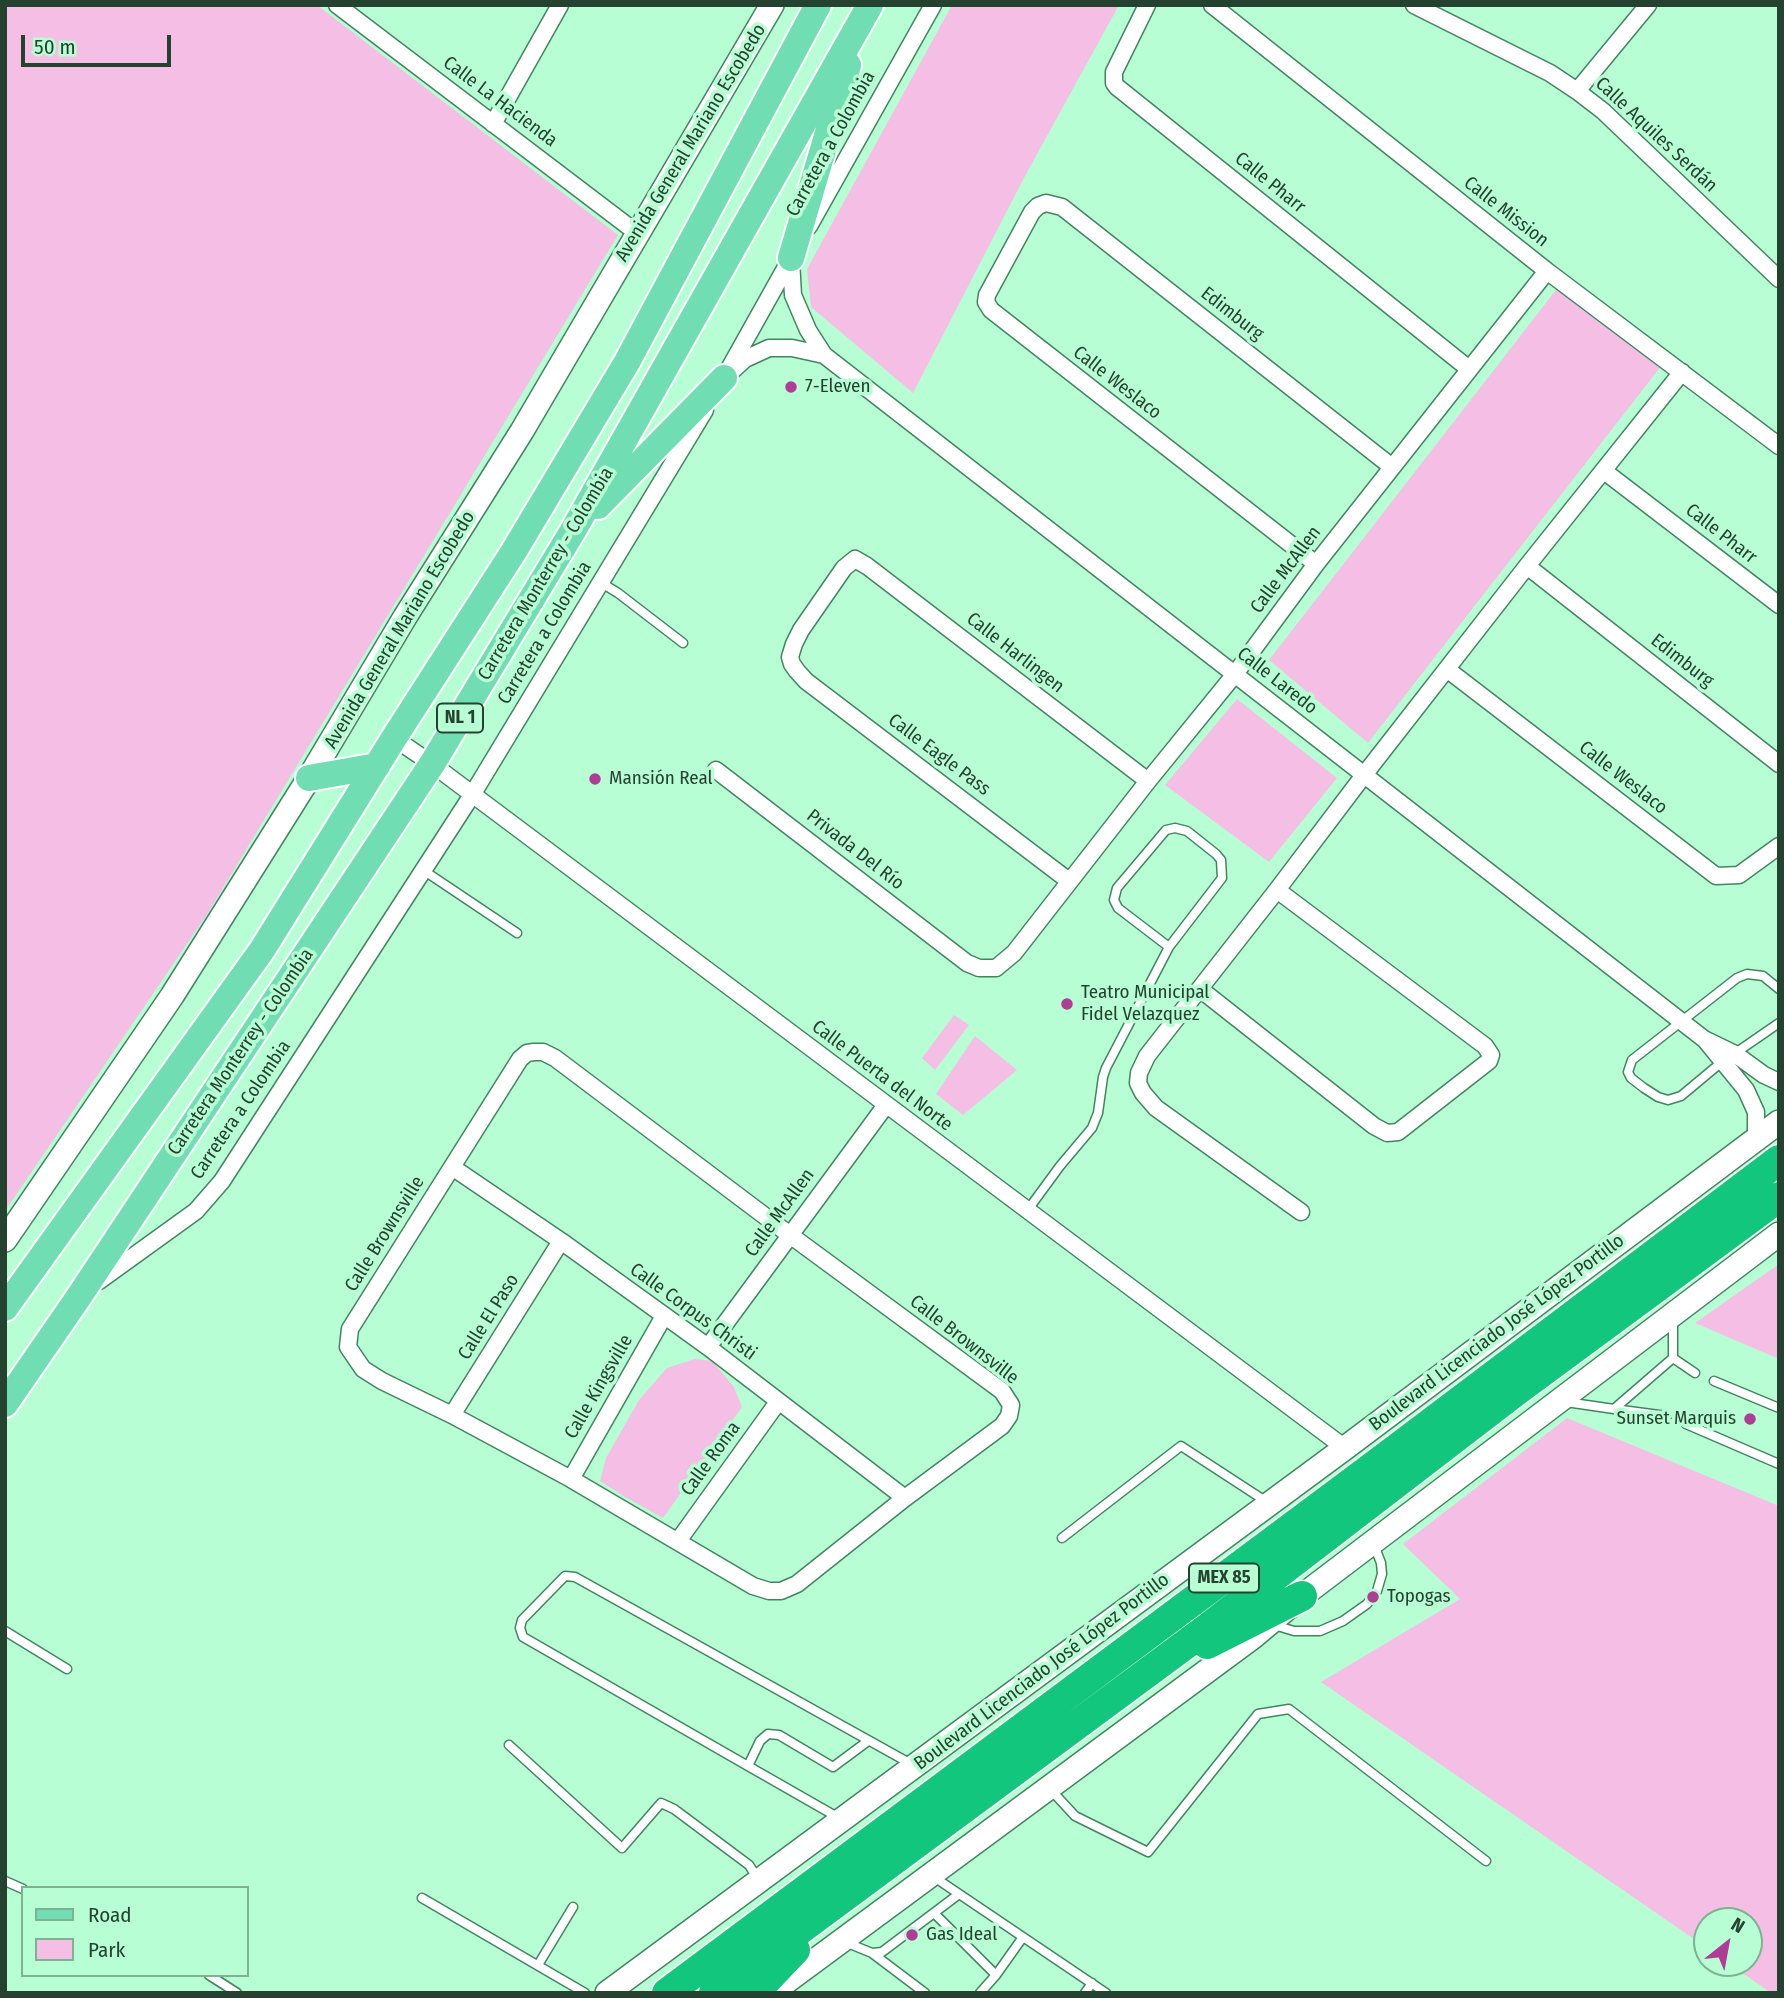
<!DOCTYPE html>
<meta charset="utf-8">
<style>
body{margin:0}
#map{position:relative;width:1784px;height:1998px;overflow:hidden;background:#b8fed4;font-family:"Fira Sans Condensed",sans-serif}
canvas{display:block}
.frame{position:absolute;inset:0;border:7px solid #254231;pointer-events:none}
.legend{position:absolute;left:21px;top:1886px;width:228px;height:91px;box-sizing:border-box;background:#b8fed4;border:2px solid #7db393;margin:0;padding:9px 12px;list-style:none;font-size:21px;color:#254231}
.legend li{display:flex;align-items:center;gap:14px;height:35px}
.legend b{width:35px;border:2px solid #7db393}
.north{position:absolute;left:1693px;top:1907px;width:70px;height:70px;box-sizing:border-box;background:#b8fed4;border:2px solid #7db393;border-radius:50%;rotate:31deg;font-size:19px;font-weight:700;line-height:28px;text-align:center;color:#254231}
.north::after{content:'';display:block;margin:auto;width:24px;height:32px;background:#af3c95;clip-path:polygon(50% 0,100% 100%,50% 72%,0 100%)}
.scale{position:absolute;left:21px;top:35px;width:150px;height:32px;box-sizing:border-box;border:4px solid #254231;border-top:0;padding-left:9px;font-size:21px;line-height:24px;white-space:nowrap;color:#254231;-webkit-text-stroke:5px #b8fed4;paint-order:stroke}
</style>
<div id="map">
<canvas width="1784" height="1998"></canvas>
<div class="frame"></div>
<ul class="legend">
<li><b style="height:9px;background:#71ddb2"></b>Road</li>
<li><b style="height:19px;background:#f5bee4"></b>Park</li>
</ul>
<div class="north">N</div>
<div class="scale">50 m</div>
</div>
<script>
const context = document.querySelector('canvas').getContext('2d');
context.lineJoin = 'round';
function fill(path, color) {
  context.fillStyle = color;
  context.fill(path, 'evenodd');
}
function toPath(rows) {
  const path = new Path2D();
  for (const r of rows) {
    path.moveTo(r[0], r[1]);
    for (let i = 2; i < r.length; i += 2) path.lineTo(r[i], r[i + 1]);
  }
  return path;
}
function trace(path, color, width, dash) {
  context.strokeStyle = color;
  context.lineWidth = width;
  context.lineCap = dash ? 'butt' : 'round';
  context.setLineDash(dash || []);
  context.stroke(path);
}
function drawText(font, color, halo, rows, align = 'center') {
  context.font = font + ' "Fira Sans Condensed",sans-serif';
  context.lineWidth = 7;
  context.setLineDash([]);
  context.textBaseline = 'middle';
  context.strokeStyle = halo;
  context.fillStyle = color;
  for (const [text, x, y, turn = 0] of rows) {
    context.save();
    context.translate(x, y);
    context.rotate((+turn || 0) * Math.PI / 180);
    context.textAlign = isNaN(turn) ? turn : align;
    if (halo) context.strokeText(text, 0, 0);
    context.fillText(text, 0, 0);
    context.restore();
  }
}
fill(toPath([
 [5,5,317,5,618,235,206,916,5,1211],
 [952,5,1119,5,1025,176,913,393,811,307,807,269],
 [1559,286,1662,365,1368,743,1269,660],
 [1237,699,1337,778,1269,862,1165,785],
 [954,1015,969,1025,935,1070,922,1058],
 [975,1036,1017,1070,963,1115,936,1094],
 [1779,1264,1779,1359,1695,1323],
 [695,1359,712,1361,734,1387,742,1407,663,1518,625,1497,600,1481,606,1458,639,1400,667,1368],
 [1567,1418,1779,1506,1779,1993,1771,1993,1728,1963,1749,1963,1749,1921,1707,1921,1707,1948,1321,1682,1460,1599,1403,1544]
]), '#f5bee4');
const lane = toPath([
 [600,582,618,593,683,643],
 [423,870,517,933],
 [1734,1054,1779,1023],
 [1723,1061,1681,1096,1668,1100,1658,1097,1644,1088,1631,1078,1628,1072,1632,1060,1737,978,1747,974,1763,976,1779,989],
 [1027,1211,1060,1166,1092,1128,1098,1113,1103,1077,1106,1068,1169,947,1222,878,1221,860,1216,854,1187,831,1175,828,1166,830,1117,888,1114,900,1118,908,1169,947],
 [1673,1358,1695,1373],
 [1714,1381,1779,1408],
 [1566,1402,1614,1409,1673,1358,1673,1318],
 [1614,1409,1667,1416],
 [1686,1424,1779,1464],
 [1062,1538,1181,1446,1267,1502],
 [1271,1624,1294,1631,1320,1631,1343,1621,1367,1604,1377,1591,1382,1574,1381,1563,1374,1545],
 [5,1631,67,1669],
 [868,1741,833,1767,779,1735,768,1734,760,1741,748,1766,523,1637,520,1628,522,1620,565,1576,575,1577,913,1765],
 [509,1745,622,1848,661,1803,674,1809,749,1865,758,1879],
 [748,1766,839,1818],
 [1051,1790,1075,1816,1148,1852,1258,1714,1289,1709,1486,1861],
 [934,1877,1106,1993],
 [5,1881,23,1889],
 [422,1898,585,1993],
 [934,1913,996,1975,980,1993],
 [845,1942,872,1953,882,1952,959,1894],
 [872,1953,925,1993],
 [538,1965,573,1907],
 [209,1975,237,1993],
 [996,1975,1023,1937],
 [1085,1993,1092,1983]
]);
const street = toPath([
 [337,5,637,233],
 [1147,5,1114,72,1114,83,1117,87,1469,369],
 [1212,5,1547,271,1779,446],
 [1414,5,1550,73,1577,91,1603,111,1779,279],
 [1577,91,1648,5],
 [493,124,560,5],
 [809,226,933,5],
 [791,260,793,295,808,330,824,355,1704,1039,1735,1054,1764,1075,1779,1082],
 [733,370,745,359,769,348,792,348,824,355],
 [720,385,795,251],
 [1604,471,1779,605],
 [1316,564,991,310,986,302,987,295,1032,212,1038,206,1046,203,1062,207,1392,467],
 [1527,566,1779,764],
 [1448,670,1716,876,1739,875,1779,846],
 [394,738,432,764,1345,1448],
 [716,770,967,963,979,968,996,968,1014,953,1148,781,1235,674,1316,564,1547,271],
 [1069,881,806,681,797,671,792,664,790,657,794,644,801,630,844,568,855,559,867,566,1148,781],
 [1200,989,1374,1126,1387,1133,1398,1132,1489,1061,1491,1055,1485,1046,1277,890],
 [1706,1041,1746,1090,1756,1112,1756,1139],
 [534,1052,543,1052,555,1058,790,1235,1002,1391,1011,1405,1009,1416,1002,1426,905,1498,797,1584,781,1591,769,1591,753,1586,571,1479,452,1415,382,1381,363,1369,348,1347,350,1329,520,1059,527,1053,534,1052],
 [452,1167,561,1241,708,1347,905,1498],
 [1301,1212,1156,1108,1143,1093,1138,1083,1139,1073,1147,1056,1277,890,1364,775,1527,566,1682,372],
 [99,1281,196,1211,222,1181,472,795,705,410],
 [708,1347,886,1105],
 [452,1415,561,1241],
 [571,1479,664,1316],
 [678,1541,778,1402]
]);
const secondary = toPath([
 [5,1240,172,996,309,778,405,617,522,431,772,5],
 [607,1993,1345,1448,1779,1122],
 [771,1993,1253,1637,1302,1596,1779,1234]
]);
const primary = toPath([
 [791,258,848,65],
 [598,506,724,378],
 [309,778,377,766],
 [5,1308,262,950,394,738,514,551,627,362,818,5],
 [5,1404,78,1298,432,764,574,529,870,5]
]);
const highway = toPath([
 [1207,1644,1302,1596],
 [667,1993,1371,1468,1779,1160],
 [714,1993,1205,1630,1516,1391,1779,1197],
 [754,1993,795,1950]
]);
trace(lane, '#418561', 11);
trace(street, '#418561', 19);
trace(secondary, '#418561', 26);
trace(primary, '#fff', 30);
trace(highway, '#fff', 33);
trace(lane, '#fff', 8);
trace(street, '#fff', 16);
trace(secondary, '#fff', 23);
trace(primary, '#71ddb2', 26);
trace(highway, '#12c67e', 30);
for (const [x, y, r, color] of [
 [791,387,7,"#af3c95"],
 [595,779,7,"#af3c95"],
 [1067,1004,7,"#af3c95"],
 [1750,1419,7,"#af3c95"],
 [1373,1597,7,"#af3c95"],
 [912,1935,7,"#af3c95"]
]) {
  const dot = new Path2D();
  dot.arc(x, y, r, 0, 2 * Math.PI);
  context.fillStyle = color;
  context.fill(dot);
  trace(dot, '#b8fed4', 2.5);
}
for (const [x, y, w] of [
 [460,718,46],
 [1224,1578,70]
]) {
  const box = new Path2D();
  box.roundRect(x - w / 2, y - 14.5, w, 29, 5);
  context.fillStyle = '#b8fed4';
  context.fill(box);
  trace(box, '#254231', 2);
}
drawText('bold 18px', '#254231', null, [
 ["NL 1",460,718],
 ["MEX 85",1224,1578]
]);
drawText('19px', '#254231', '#b8fed4', [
 ["Calle La Hacienda",500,102,37],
 ["Calle Aquiles Serdán",1656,135,43],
 ["Avenida General Mariano Escobedo",691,143,-59],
 ["Carretera a Colombia",831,144,-61],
 ["Calle Pharr",1270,183,39],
 ["Calle Mission",1506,212,38],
 ["Edimburg",1232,314,38],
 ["Calle Weslaco",1117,383,38],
 ["Calle Pharr",1721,534,38],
 ["Calle McAllen",1286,570,-53],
 ["Carretera Monterrey - Colombia",546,574,-59],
 ["Avenida General Mariano Escobedo",400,630,-59],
 ["Carretera a Colombia",545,633,-59],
 ["Calle Harlingen",1015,653,38],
 ["Edimburg",1682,661,38],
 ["Calle Laredo",1277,681,38],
 ["Calle Eagle Pass",939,755,37],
 ["Calle Weslaco",1623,778,38],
 ["Privada Del Río",855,850,38],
 ["Carretera Monterrey - Colombia",241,1052,-56],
 ["Calle Puerta del Norte",882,1076,37],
 ["Carretera a Colombia",241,1110,-56],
 ["Calle McAllen",780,1213,-54],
 ["Calle Brownsville",385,1234,-58],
 ["Calle Corpus Christi",693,1312,36],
 ["Calle El Paso",489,1317,-58],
 ["Boulevard Licenciado José López Portillo",1497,1333,-37],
 ["Calle Brownsville",964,1340,38],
 ["Calle Kingsville",599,1387,-60],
 ["Calle Roma",711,1459,-54],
 ["Boulevard Licenciado José López Portillo",1042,1672,-37]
]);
drawText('19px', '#254231', '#b8fed4', [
 ["7-Eleven",805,387],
 ["Mansión Real",609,779],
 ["Teatro Municipal",1081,993],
 ["Fidel Velazquez",1081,1015],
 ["Sunset Marquis",1736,1419,"right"],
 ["Topogas",1387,1597],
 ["Gas Ideal",926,1935]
], 'left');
</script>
